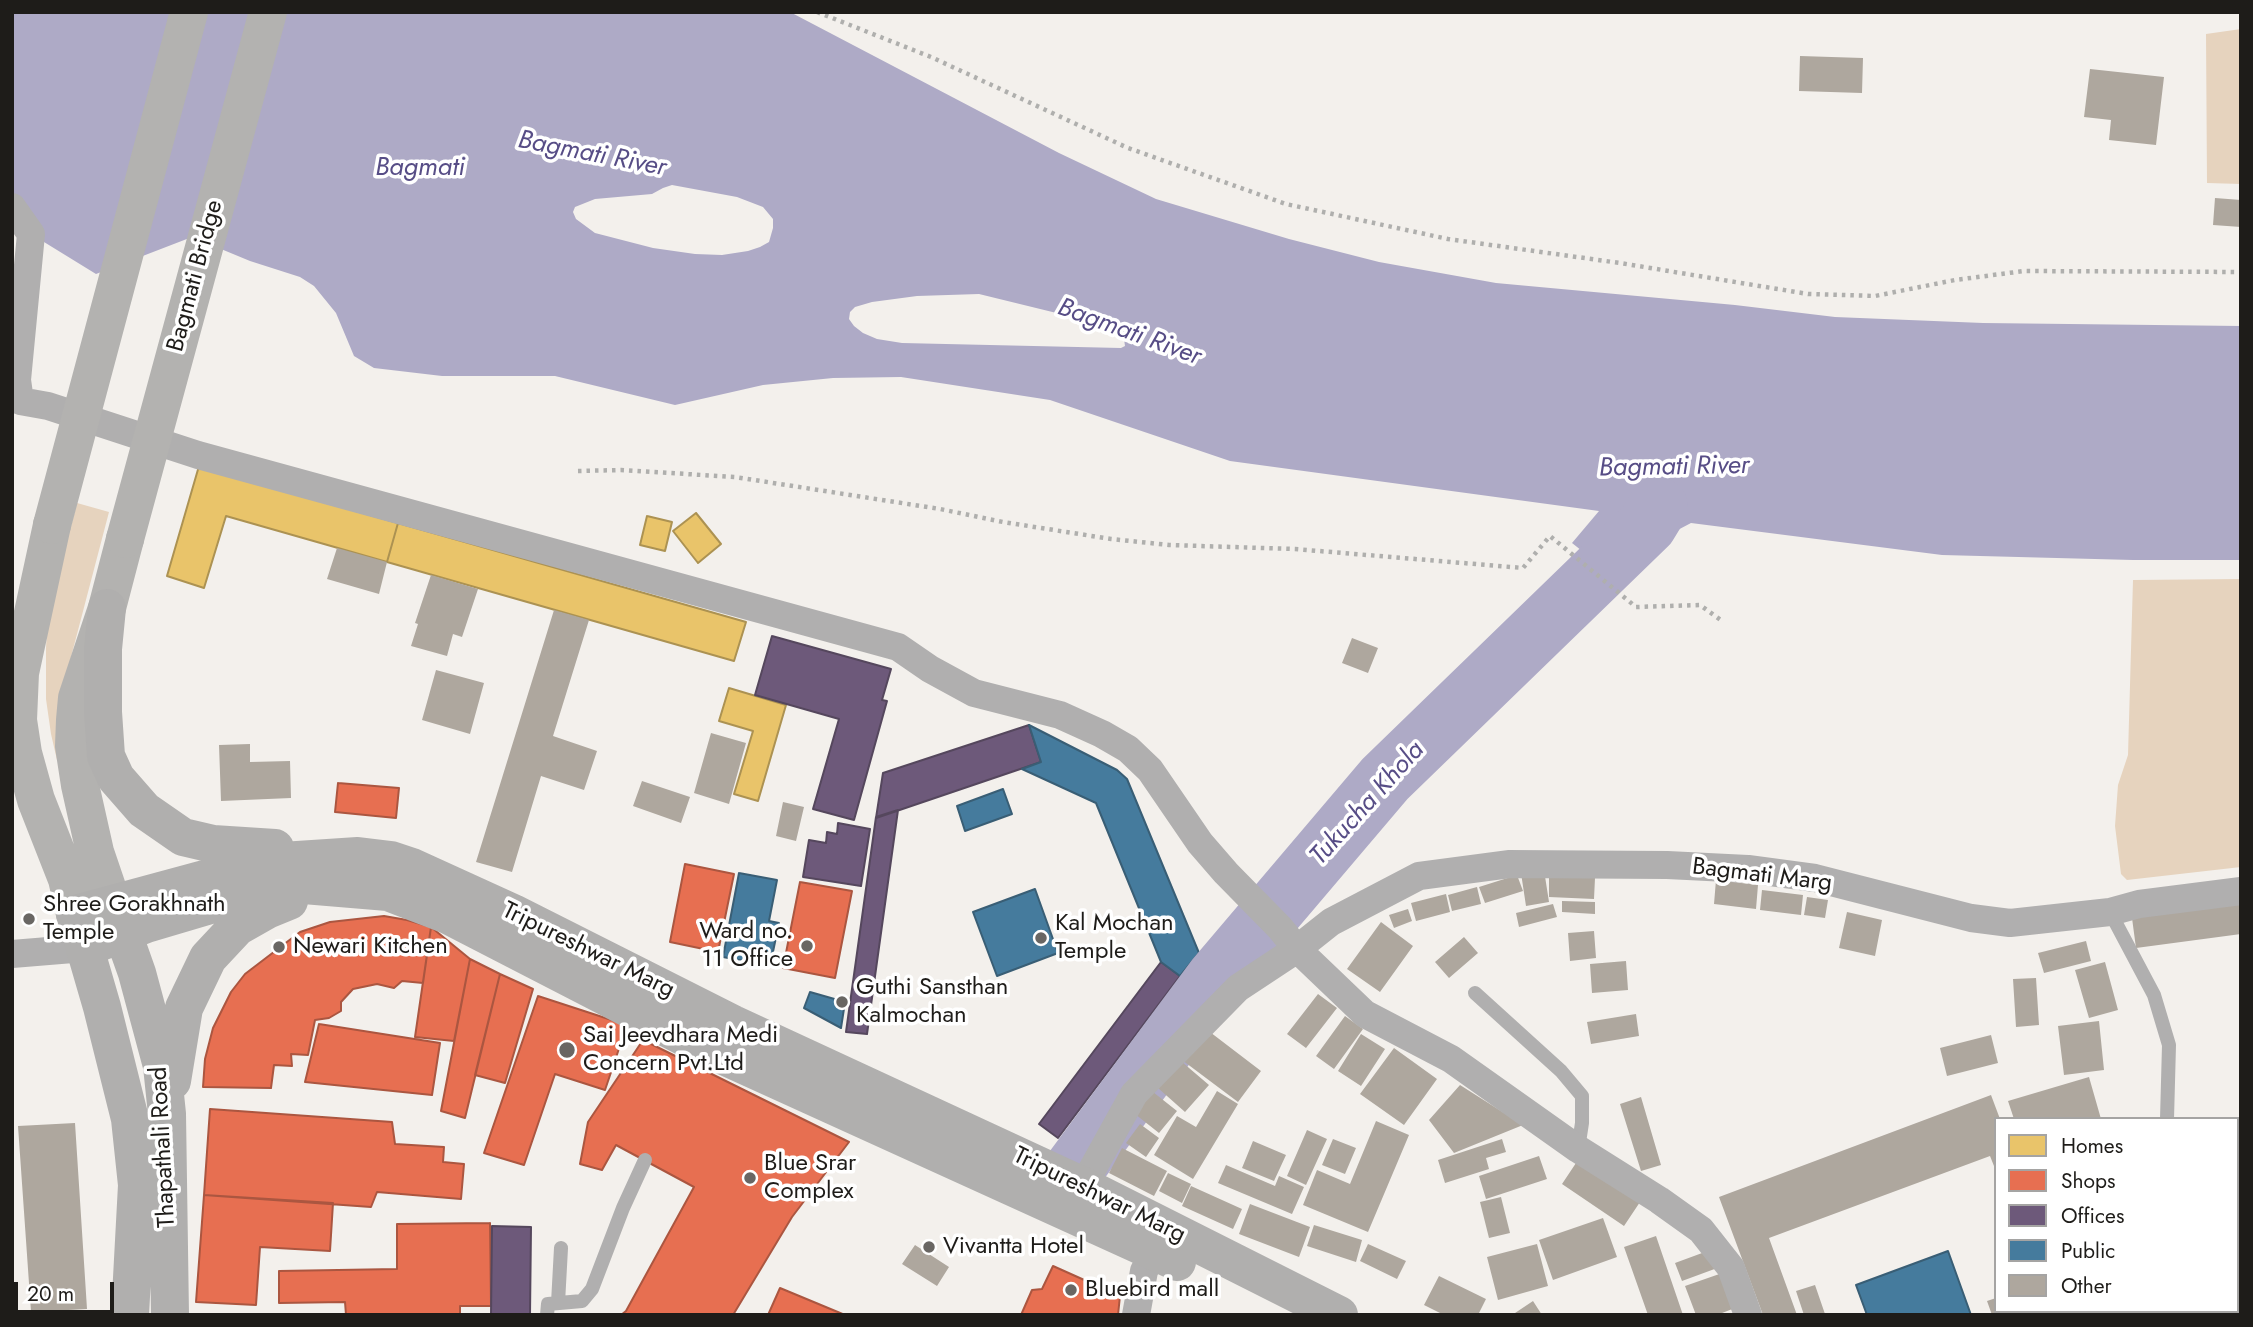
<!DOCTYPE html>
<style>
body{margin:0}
#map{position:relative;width:2253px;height:1327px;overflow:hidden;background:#f3f0ec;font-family:Jost,sans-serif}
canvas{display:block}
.frame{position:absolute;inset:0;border:14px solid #1e1c19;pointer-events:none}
.legend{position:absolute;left:1994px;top:1117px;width:245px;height:196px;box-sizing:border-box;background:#fff;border:2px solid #a5a4a3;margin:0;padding:9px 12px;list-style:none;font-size:21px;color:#1e1c19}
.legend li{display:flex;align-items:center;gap:14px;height:35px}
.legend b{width:35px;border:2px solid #a5a4a3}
.scale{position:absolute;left:14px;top:1282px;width:100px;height:32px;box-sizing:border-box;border:4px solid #1e1c19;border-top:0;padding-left:9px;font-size:21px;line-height:24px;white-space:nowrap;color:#1e1c19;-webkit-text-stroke:5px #fff;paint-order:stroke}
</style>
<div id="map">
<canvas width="2253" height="1327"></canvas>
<div class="frame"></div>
<ul class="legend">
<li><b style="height:19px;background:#e9c46a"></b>Homes</li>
<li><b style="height:19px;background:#e76f51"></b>Shops</li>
<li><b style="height:19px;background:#6d597a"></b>Offices</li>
<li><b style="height:19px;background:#457b9d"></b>Public</li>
<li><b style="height:19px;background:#aea79e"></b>Other</li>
</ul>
<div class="scale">20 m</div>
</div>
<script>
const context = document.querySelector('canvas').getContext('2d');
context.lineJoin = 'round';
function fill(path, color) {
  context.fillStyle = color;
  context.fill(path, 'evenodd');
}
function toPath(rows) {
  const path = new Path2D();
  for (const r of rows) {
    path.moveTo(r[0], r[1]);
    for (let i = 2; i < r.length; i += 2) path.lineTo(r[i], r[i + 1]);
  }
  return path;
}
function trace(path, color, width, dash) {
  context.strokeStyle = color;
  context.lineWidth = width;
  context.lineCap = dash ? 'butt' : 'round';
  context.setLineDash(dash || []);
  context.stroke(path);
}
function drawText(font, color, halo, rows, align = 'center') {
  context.font = font + ' Jost,sans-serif';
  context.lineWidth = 7;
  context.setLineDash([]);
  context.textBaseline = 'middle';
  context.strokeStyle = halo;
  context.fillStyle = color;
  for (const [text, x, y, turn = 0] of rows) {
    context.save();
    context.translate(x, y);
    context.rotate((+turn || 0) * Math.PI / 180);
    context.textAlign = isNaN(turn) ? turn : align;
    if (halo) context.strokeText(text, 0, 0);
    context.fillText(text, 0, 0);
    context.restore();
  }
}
fill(toPath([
 [2241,29,2241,184,2207,183,2206,34],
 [77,503,109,512,71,657,57,760,51,734,46,699,46,648,48,614],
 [2241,579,2241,867,2127,880,2121,874,2115,826,2118,785,2128,755,2133,580]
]), '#e6d3be');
fill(toPath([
 [12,12,790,12,1059,153,1156,199,1289,239,1379,262,1496,283,1735,305,1835,317,1983,323,2241,326,2241,560,2133,560,1942,555,1691,523,1672,533,1625,585,1572,543,1599,511,1230,461,1050,400,901,377,833,378,763,385,675,405,555,376,442,376,374,368,354,356,336,313,314,286,300,277,250,261,192,237,96,274,31,234,12,207],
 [672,185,737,197,763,207,773,219,773,228,769,242,760,247,748,251,722,255,695,254,653,248,595,233,576,219,573,212,575,207,595,199,652,194,663,188],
 [979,294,1081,319,1119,334,1124,339,1125,346,1121,348,902,343,877,339,863,333,854,326,849,319,850,312,855,307,872,302,917,296]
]), '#aeaac6');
const homes = toPath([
 [199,466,398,523,387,562,226,516,204,588,167,576,199,466],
 [696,513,721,544,698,563,673,531,696,513],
 [647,516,672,522,665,551,640,545,647,516],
 [398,523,746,622,734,661,387,562,398,523],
 [729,688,786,705,758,801,734,794,753,731,719,721,729,688]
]);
fill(homes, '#e9c46a');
trace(homes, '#ac9252', 2);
const shops = toPath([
 [338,783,399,788,396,818,335,812,338,783],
 [685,864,734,874,718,952,670,942,685,864],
 [800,882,852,891,835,978,783,968,800,882],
 [384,916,407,920,431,927,423,983,402,981,394,988,377,984,353,989,341,1002,341,1011,329,1018,315,1020,308,1055,291,1054,292,1066,274,1065,271,1088,203,1087,205,1059,213,1028,231,992,245,974,300,932,330,922,384,916],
 [431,927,470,959,454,1041,415,1037,431,927],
 [470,959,500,974,465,1118,441,1111,470,959],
 [500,974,533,989,505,1083,475,1075,500,974],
 [538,996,627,1025,605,1090,555,1074,524,1165,484,1153,538,996],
 [319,1024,440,1043,432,1095,305,1082,319,1024],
 [643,1040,849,1142,792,1217,733,1315,621,1315,626,1311,694,1187,616,1145,602,1170,580,1164,588,1122,643,1040],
 [210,1109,392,1122,395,1144,444,1147,443,1162,464,1164,461,1199,377,1192,371,1207,204,1195,210,1109],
 [204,1195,333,1203,330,1251,260,1247,256,1305,196,1302,204,1195],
 [490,1223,491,1306,460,1306,460,1315,346,1315,345,1302,279,1303,279,1271,397,1269,397,1224,490,1223],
 [1053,1266,1120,1296,1118,1315,1021,1315,1032,1290,1042,1289,1053,1266],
 [780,1288,845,1315,768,1315,780,1288]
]);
fill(shops, '#e76f51');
trace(shops, '#ab5640', 2);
const offices = toPath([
 [772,636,891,669,882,700,887,701,854,820,813,809,839,719,755,695,772,636],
 [1029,725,1041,762,876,818,883,773,1029,725],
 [898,810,867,1034,846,1032,876,817,898,810],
 [838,823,870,829,861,886,803,877,809,840,826,843,827,832,837,834,838,823],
 [1161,962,1180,976,1058,1138,1039,1124,1161,962],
 [492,1226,531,1227,530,1315,491,1315,492,1226]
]);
fill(offices, '#6d597a');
trace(offices, '#55475d', 2);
const public = toPath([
 [1029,725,1117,770,1127,779,1199,953,1180,976,1161,962,1096,803,1022,769,1041,762,1029,725],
 [1003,789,1012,814,965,831,957,806,1003,789],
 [739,873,777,880,769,921,779,923,770,966,723,957,739,873],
 [1035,889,1058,953,997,976,973,912,1035,889],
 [810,992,845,1002,841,1028,804,1008,810,992],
 [2237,1208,2241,1215,2241,1315,2167,1315,2166,1311,2237,1311,2237,1208],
 [1948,1251,1971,1315,1867,1315,1856,1285,1948,1251]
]);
fill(public, '#457b9d');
trace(public, '#395e75', 2);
trace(toPath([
 [1074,1169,1216,978,1385,779,1647,525,1658,507]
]), '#aeaac6', 60);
fill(toPath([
 [1800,56,1863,58,1862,93,1799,91],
 [2090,69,2164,77,2156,145,2109,140,2111,120,2084,117],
 [2215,198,2241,200,2241,227,2213,225],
 [337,548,387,562,379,594,327,579],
 [431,575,478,589,462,637,453,634,447,656,411,646,418,624,415,623],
 [554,610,589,620,553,736,597,751,584,790,541,776,512,872,476,862],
 [1352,638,1378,648,1368,673,1342,663],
 [436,670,484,683,470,734,422,720],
 [711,733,746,743,729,804,694,793],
 [250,744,250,762,290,761,291,798,221,801,219,745],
 [642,781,690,797,681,823,633,806],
 [783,802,804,807,796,841,776,836],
 [1544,870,1549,902,1526,906,1521,873],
 [1517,875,1523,891,1485,903,1479,887],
 [1549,877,1595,878,1594,899,1549,897],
 [1716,880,1758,885,1756,909,1714,904],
 [1477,887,1481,904,1452,911,1448,895],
 [1762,890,1803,895,1801,915,1760,910],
 [1446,894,1450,912,1416,921,1411,903],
 [1807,897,1828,900,1825,918,1804,915],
 [1562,901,1595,902,1595,914,1562,912],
 [1553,904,1557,917,1519,927,1516,913],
 [2241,904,2241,934,2136,948,2132,918],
 [1408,909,1412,921,1394,928,1389,915],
 [1847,912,1882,920,1875,956,1839,948],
 [1381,922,1413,946,1380,992,1347,969],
 [1594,931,1596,958,1570,961,1568,933],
 [1464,937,1478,953,1449,978,1435,962],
 [2086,941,2091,961,2044,973,2038,953],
 [1626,961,1628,990,1592,993,1590,964],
 [2105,962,2118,1010,2089,1018,2075,970],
 [2036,978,2039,1025,2016,1027,2013,979],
 [1318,994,1337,1008,1306,1048,1287,1034],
 [1636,1014,1639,1036,1591,1044,1587,1022],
 [1345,1016,1363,1029,1334,1069,1316,1056],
 [2099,1021,2104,1070,2064,1075,2058,1026],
 [1206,1029,1261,1071,1238,1102,1182,1060],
 [1361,1034,1385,1049,1361,1086,1338,1071],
 [1991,1035,1998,1063,1947,1076,1940,1048],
 [1394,1048,1437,1079,1404,1125,1360,1094],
 [1182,1062,1209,1085,1185,1112,1158,1088],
 [2089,1077,2101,1119,2014,1119,2008,1101],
 [1460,1085,1523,1125,1454,1153,1429,1120],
 [1217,1091,1238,1104,1193,1179,1154,1155,1177,1116,1196,1127],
 [1153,1092,1177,1111,1159,1133,1135,1114],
 [1991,1095,2000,1119,1996,1119,1996,1171,1990,1156,1769,1238,1797,1315,1763,1315,1719,1197],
 [1641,1097,1661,1165,1641,1171,1620,1104],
 [1376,1121,1409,1135,1368,1232,1303,1205,1317,1170,1350,1184],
 [75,1123,87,1309,31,1312,18,1126],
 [1140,1124,1159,1138,1146,1157,1126,1143],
 [2241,1128,2241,1171,2237,1172,2237,1129],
 [1307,1130,1327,1139,1306,1185,1287,1176],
 [1333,1139,1356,1148,1345,1174,1322,1165],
 [1502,1139,1506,1152,1486,1158,1489,1169,1445,1183,1438,1160],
 [1253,1141,1286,1155,1274,1181,1242,1168],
 [1122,1148,1167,1171,1154,1196,1109,1173],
 [1539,1156,1547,1179,1486,1199,1479,1176],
 [1578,1160,1640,1202,1624,1226,1562,1184],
 [1226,1165,1275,1186,1279,1176,1304,1187,1292,1214,1218,1183],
 [1168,1173,1191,1184,1182,1203,1159,1191],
 [1191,1186,1242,1209,1233,1229,1182,1206],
 [1501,1197,1510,1233,1489,1238,1480,1202],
 [1250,1204,1310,1227,1299,1257,1239,1234],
 [1603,1218,1617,1257,1553,1280,1539,1240],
 [1314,1225,1362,1240,1356,1262,1307,1246],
 [1656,1236,1683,1315,1648,1315,1624,1247],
 [1368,1244,1406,1261,1397,1279,1360,1261],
 [1537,1244,1548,1286,1498,1300,1487,1257],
 [915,1245,949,1267,937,1286,902,1264],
 [1713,1249,1720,1267,1682,1281,1675,1263],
 [1728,1271,1740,1306,1717,1315,1696,1315,1685,1286],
 [1439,1276,1486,1299,1478,1315,1444,1315,1424,1305],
 [1815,1285,1825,1314,1804,1315,1796,1291],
 [1996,1298,1996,1311,2023,1312,2015,1315,1992,1315,1987,1301],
 [1533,1301,1542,1315,1512,1315]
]), '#aea79e');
trace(toPath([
 [817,12,931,57,1128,148,1286,204,1448,239,1620,263,1808,294,1875,296,1955,280,2024,271,2241,272],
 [578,471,621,470,735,477,940,509,1003,522,1111,539,1169,545,1295,549,1523,568,1550,536,1636,607,1700,605,1722,621]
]), '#afafad', 4.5, [3.5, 5]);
trace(toPath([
 [2110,912,2154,995,2169,1045,2167,1119],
 [1475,993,1561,1071,1582,1096,1582,1123,1578,1149],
 [558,1303,561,1248],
 [2155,1311,2156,1315],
 [547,1315,548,1304,582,1301,592,1289,623,1208,645,1160]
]), '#b0afaf', 14);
trace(toPath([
 [12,207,31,234,17,380,20,401,48,406,198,455,898,647,930,669,974,693,1060,715,1102,734,1128,749,1150,770,1200,843,1226,873,1280,928,1297,949,1331,922,1419,876,1510,864,1667,865,1748,869,1815,878,1971,918,2010,923,2110,912,2139,904,2241,891],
 [12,954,85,948],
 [1083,1186,1134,1094,1238,988,1297,949,1365,1014,1451,1059,1578,1149,1659,1200,1701,1230,1731,1268,1748,1315],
 [1136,1315,1144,1271,1154,1251]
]), '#b0afaf', 28);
trace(toPath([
 [52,525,20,673,18,720,23,753,36,800,67,879,75,914],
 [112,902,95,852,80,785,74,746,75,720,77,698,107,608,125,539]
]), '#b3b2b0', 38);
trace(toPath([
 [107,608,103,649,103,712,106,756,116,778,144,810,183,837,213,844,275,848],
 [114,908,137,973,162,1066,167,1114,170,1315],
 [85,948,146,924,264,889,304,885,388,892,448,915,704,1047,1177,1262],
 [172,1081,184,1008,208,958,237,927,267,910,289,901],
 [130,1315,137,1185,130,1119,102,1007,75,914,267,862,358,856,391,860,412,867,513,913,733,1024,1083,1186,1339,1315]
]), '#b0afae', 38);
trace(toPath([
 [52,525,189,12],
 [125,539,268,12]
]), '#b3b2b0', 38);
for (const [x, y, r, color] of [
 [29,919,7,"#696663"],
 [1041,938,7,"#696663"],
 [807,946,7,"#696663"],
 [279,947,7,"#696663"],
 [842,1002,7,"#696663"],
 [567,1050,9,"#696663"],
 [750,1178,7,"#696663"],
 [929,1247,7,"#696663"],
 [1071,1290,7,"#696663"]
]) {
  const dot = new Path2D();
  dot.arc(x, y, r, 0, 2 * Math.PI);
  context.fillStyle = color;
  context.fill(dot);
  trace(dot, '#fff', 2.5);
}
drawText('24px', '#1e1c19', '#fff', [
 ["Bagmati Bridge",196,276,-75],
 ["Bagmati Marg",1762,876,7],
 ["Tripureshwar Marg",588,951,26],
 ["Thapathali Road",164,1147,-93],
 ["Tripureshwar Marg",1099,1196,26]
]);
drawText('24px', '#1e1c19', '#fff', [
 ["Shree Gorakhnath",43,905],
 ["Temple",43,933],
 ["Kal Mochan",1055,924],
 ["Temple",1055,952],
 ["Ward no.",793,932,"right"],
 ["11 Office",793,960,"right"],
 ["Newari Kitchen",293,947],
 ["Guthi Sansthan",856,988],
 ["Kalmochan",856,1016],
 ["Sai Jeevdhara Medi",583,1036],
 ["Concern Pvt.Ltd",583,1064],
 ["Blue Srar",764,1164],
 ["Complex",764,1192],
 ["Vivantta Hotel",943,1247],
 ["Bluebird mall",1085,1290]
], 'left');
drawText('italic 26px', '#574d86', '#fff', [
 ["Bagmati River",592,155,11],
 ["Bagmati",420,169],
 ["Bagmati River",1129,333,20],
 ["Bagmati River",1674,468,-1],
 ["Tukucha Khola",1368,804,-48]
]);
</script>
